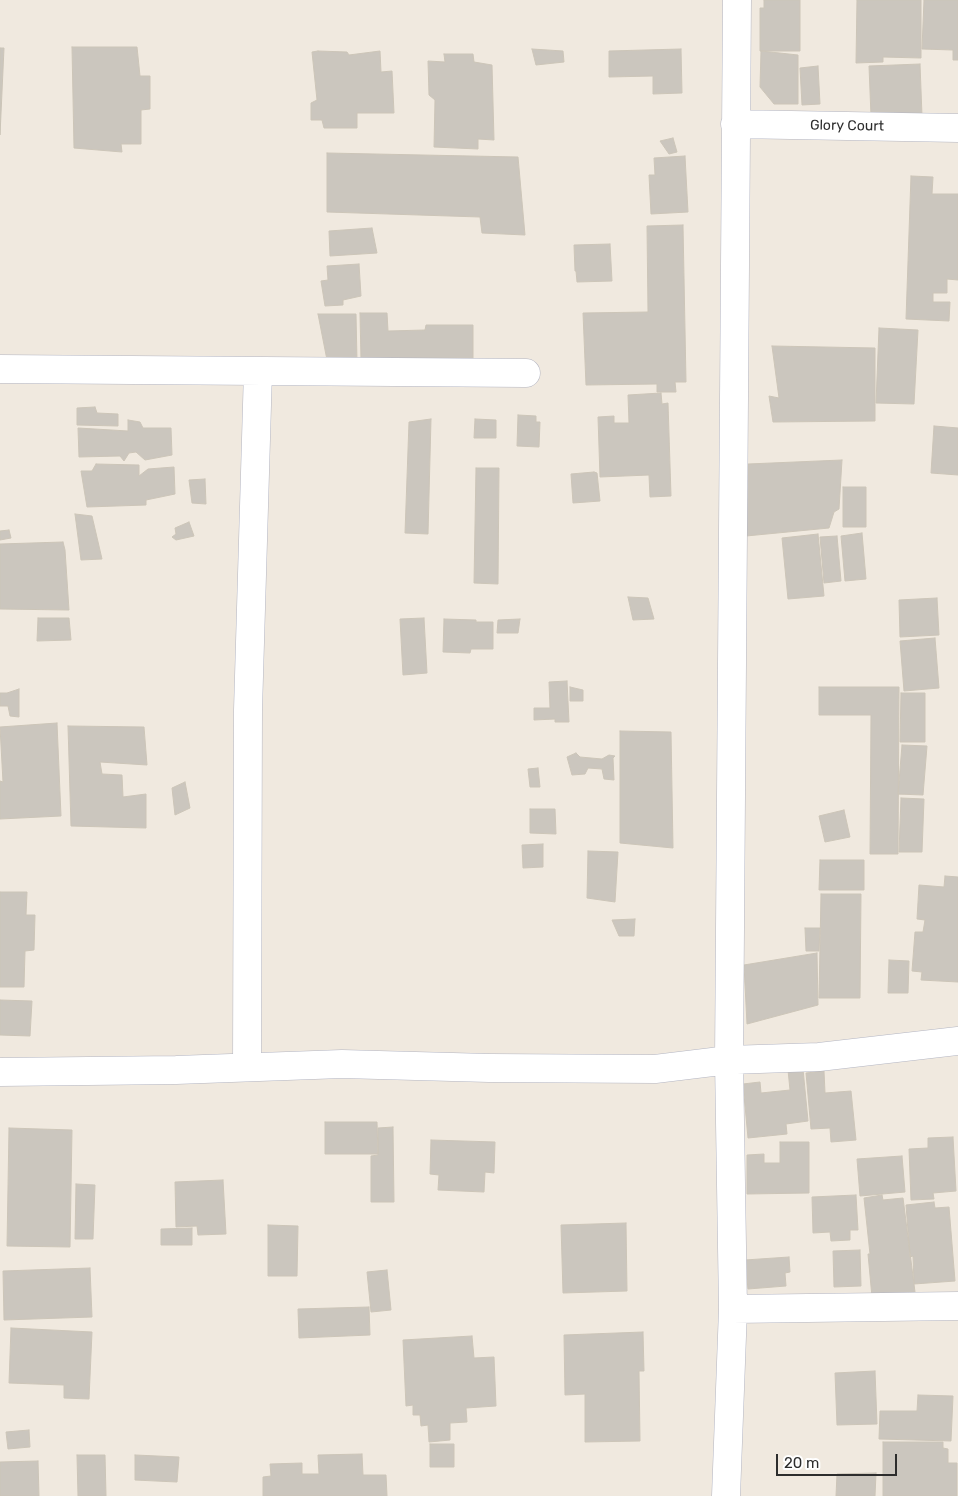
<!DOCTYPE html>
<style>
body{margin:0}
#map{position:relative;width:958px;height:1496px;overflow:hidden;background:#f0e9df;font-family:Rubik,sans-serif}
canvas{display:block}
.scale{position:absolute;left:776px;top:1454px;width:121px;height:22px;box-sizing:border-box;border:2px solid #2d2d2d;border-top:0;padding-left:6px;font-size:15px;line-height:18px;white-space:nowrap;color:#2d2d2d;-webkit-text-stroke:4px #fff;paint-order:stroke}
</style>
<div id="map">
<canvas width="958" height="1496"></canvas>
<div class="scale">20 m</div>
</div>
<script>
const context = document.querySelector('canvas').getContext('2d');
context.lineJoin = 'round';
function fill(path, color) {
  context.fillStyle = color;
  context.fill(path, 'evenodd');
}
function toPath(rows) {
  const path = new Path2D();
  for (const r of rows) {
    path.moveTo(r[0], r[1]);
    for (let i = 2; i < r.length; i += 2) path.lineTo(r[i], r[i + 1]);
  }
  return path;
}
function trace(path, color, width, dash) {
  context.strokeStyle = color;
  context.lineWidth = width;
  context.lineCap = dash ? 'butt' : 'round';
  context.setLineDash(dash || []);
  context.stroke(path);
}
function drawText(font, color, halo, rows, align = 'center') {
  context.font = font + ' Rubik,sans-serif';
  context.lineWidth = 4.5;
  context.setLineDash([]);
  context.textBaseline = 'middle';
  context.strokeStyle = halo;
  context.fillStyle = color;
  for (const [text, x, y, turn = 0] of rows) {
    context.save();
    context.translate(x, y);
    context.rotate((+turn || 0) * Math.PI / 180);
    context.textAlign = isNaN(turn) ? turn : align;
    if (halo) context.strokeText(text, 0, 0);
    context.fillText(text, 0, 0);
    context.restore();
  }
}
const building = toPath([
 [764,0,800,0,800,51,760,51,760,8,764,8,764,0],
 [857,0,921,0,921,58,883,57,883,62,856,63,857,0],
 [924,0,958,0,958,60,953,60,953,50,922,49,924,0],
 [72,47,137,47,140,76,150,76,150,109,141,110,141,144,121,144,122,152,74,148,72,47],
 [0,48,4,48,0,135,0,48],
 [532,49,563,51,564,62,536,65,532,49],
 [681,49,682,93,653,94,653,76,609,77,609,51,681,49],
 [318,51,347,52,349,55,380,51,381,72,392,71,394,113,357,113,357,128,324,128,322,120,311,120,311,103,317,100,312,52,318,51],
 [761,51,798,55,798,104,774,104,760,87,761,51],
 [444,54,473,54,474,62,492,65,494,140,478,139,478,149,434,147,435,100,429,95,428,61,445,62,444,54],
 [920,64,922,116,871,116,869,66,920,64],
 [818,66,820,104,802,105,800,68,818,66],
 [673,138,677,152,669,154,660,141,673,138],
 [327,153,518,157,525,235,482,233,480,217,327,212,327,153],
 [685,156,688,212,651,214,649,175,655,175,654,158,685,156],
 [911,176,933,177,932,194,958,194,958,280,947,279,947,293,933,293,933,302,950,302,949,321,906,319,911,176],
 [683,225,686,382,675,382,676,392,657,392,657,384,586,385,583,313,648,312,647,226,683,225],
 [372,228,377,253,330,256,329,231,372,228],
 [610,244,612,281,577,282,576,271,575,271,574,245,610,244],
 [359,264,361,296,343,300,343,305,325,306,321,281,328,280,327,266,359,264],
 [360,313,387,313,388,331,425,330,426,325,473,325,473,360,361,360,360,313],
 [318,314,356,314,357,362,327,360,318,314],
 [879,328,918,330,914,404,876,403,879,328],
 [772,346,875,348,875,421,773,422,769,396,779,398,772,346],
 [661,393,662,404,668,403,671,496,650,497,649,475,600,477,598,417,614,416,614,423,629,423,628,395,661,393],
 [95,407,97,413,118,414,118,426,77,425,77,408,95,407],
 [518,415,536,416,536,422,540,422,539,447,517,446,518,415],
 [431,419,428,534,405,533,409,422,431,419],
 [475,419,496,420,496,438,474,438,475,419],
 [128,420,140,422,143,428,171,428,172,455,145,460,136,452,129,453,124,461,120,456,79,457,78,428,128,431,128,420],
 [934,426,958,428,958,475,931,473,934,426],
 [842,460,839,509,834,512,829,528,746,536,748,464,842,460],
 [96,464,139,465,139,476,148,469,174,467,175,494,146,500,146,505,87,507,81,471,92,471,96,464],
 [476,468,499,468,498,584,474,583,476,468],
 [594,472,597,473,600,501,573,503,571,474,594,472],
 [205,479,206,504,192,503,189,480,205,479],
 [843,487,866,487,866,527,843,527,843,487],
 [75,514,92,516,102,559,81,560,75,514],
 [189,522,194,536,176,540,172,537,176,534,175,528,189,522],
 [9,530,11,538,0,540,0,531,9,530],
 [862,533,866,579,845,581,841,536,862,533],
 [818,534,824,596,788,599,782,538,818,534],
 [837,536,841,581,824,583,820,537,837,536],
 [63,542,65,550,69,610,0,609,0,544,63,542],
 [628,597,648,598,654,619,633,620,628,597],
 [937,598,939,635,900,637,899,600,937,598],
 [38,618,69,618,71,640,37,641,38,618],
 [424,618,427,673,403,675,400,619,424,618],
 [444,619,476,620,476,622,493,622,493,649,471,649,470,653,443,652,444,619],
 [520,619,518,633,497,633,498,620,520,619],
 [935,638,939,688,904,691,900,641,935,638],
 [567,681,569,722,555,722,555,719,534,720,534,708,550,708,549,682,567,681],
 [570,687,583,690,583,701,570,701,570,687],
 [819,687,899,687,898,854,870,854,871,715,819,715,819,687],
 [19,689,19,717,10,716,8,706,0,706,0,693,7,693,19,689],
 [901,693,925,693,925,742,900,742,901,693],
 [57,723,61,816,0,819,0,781,3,782,0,727,57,723],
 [68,726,144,727,147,765,100,762,102,774,122,775,123,797,146,794,146,828,71,826,68,726],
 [620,731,671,732,673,848,620,843,620,731],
 [902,745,927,746,923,795,898,794,902,745],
 [576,753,580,757,602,759,609,755,615,756,613,758,614,780,604,779,602,769,588,768,585,774,572,775,567,757,576,753],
 [538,768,540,787,530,787,528,769,538,768],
 [185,782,190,808,175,815,172,788,185,782],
 [901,798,924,799,922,852,899,852,901,798],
 [530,809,555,809,556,834,530,833,530,809],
 [844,810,850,837,825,842,819,816,844,810],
 [543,844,543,867,523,868,522,845,543,844],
 [588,851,618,852,615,902,587,898,588,851],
 [820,860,864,860,864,890,819,890,820,860],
 [945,876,958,877,958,982,921,980,922,972,912,971,915,932,923,932,925,920,917,919,919,885,944,887,945,876],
 [0,892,27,892,26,915,35,915,34,950,25,951,24,987,0,987,0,892],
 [821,894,861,894,860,998,819,998,821,894],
 [635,919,634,936,619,936,612,920,635,919],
 [805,928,820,928,819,951,806,951,805,928],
 [817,953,818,1005,747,1024,744,965,817,953],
 [889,960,909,961,908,993,888,993,889,960],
 [0,1000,32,1001,30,1036,0,1035,0,1000],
 [803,1069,808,1121,786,1124,787,1134,748,1138,743,1084,760,1082,761,1093,790,1090,788,1070,803,1069],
 [824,1071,825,1093,851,1091,856,1140,831,1142,830,1128,811,1129,806,1073,824,1071],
 [325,1122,377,1122,378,1154,325,1154,325,1122],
 [393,1127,394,1202,371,1202,371,1156,378,1155,378,1128,393,1127],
 [9,1128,72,1130,70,1247,7,1246,9,1128],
 [953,1137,956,1191,933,1193,934,1199,911,1200,909,1149,928,1148,928,1138,953,1137],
 [431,1140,495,1142,494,1173,485,1172,484,1192,438,1190,439,1175,430,1174,431,1140],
 [780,1142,809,1142,809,1193,747,1194,747,1155,764,1154,764,1163,780,1163,780,1142],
 [902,1156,905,1192,860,1196,857,1159,902,1156],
 [223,1180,226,1234,198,1235,197,1226,176,1227,175,1182,223,1180],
 [76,1184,95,1185,93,1239,75,1239,76,1184],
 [856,1195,858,1230,850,1230,850,1240,831,1241,830,1232,813,1233,812,1197,856,1195],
 [882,1195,883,1200,903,1198,915,1292,872,1297,868,1254,870,1254,864,1198,882,1195],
 [934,1202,935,1208,949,1207,955,1281,914,1284,913,1256,910,1257,906,1205,934,1202],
 [626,1223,627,1291,563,1293,561,1225,626,1223],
 [268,1225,298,1226,297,1276,268,1276,268,1225],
 [192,1228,192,1245,161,1245,161,1229,192,1228],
 [860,1250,861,1286,834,1287,833,1251,860,1250],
 [789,1257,790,1272,785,1273,786,1286,748,1289,745,1260,789,1257],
 [90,1268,92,1317,4,1320,3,1271,90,1268],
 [387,1270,391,1310,371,1312,367,1272,387,1270],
 [369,1307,370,1335,299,1338,298,1309,369,1307],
 [11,1328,92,1332,89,1399,64,1398,64,1385,9,1383,11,1328],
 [643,1332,644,1371,639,1371,640,1441,585,1442,585,1394,565,1395,564,1335,643,1332],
 [472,1336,474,1358,494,1357,496,1406,466,1408,467,1422,450,1423,450,1440,429,1442,428,1425,421,1426,420,1415,413,1415,413,1405,406,1406,403,1340,472,1336],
 [875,1371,877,1424,837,1425,835,1373,875,1371],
 [918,1395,953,1396,951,1441,879,1439,880,1411,917,1411,918,1395],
 [29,1430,30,1447,8,1449,6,1432,29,1430],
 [883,1442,943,1442,943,1448,948,1449,948,1463,957,1463,957,1496,883,1496,883,1442],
 [430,1444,454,1444,454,1467,430,1467,430,1444],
 [362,1454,363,1475,386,1475,387,1496,263,1496,263,1477,271,1476,270,1464,302,1463,302,1474,319,1474,318,1455,362,1454],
 [77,1455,105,1455,106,1496,78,1496,77,1455],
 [135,1455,179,1457,177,1482,135,1480,135,1455],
 [38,1461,39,1496,0,1496,0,1462,38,1461],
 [876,1473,875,1496,836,1496,837,1474,876,1473]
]);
fill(building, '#cbc6be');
trace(building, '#ccc5b8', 1);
const minor = toPath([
 [735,124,958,128],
 [0,369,526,373],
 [247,1067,248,710,258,371],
 [0,1072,176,1070,342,1064,489,1068,655,1069,729,1060,819,1057,958,1041],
 [733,1309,958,1306],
 [726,1496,733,1309,729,1060,737,0]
]);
trace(minor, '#b3b5c2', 29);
trace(minor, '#fff', 28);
drawText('14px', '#2d2d2d', '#fff', [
 ["Glory Court",847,126,1]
]);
</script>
